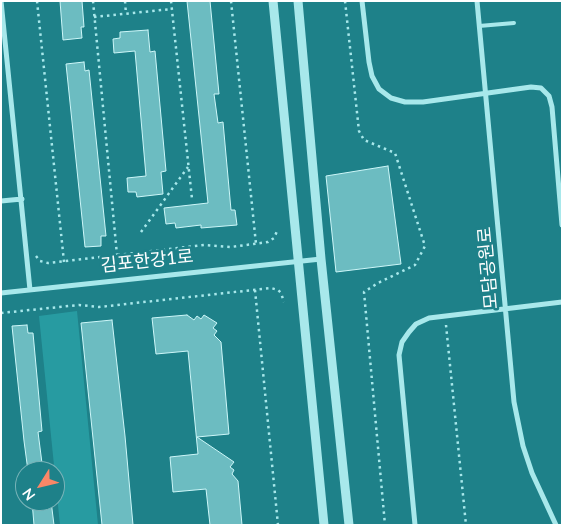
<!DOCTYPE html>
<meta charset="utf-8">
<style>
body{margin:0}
#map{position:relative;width:563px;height:526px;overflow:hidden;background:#1e8189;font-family:Lato,sans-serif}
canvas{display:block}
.frame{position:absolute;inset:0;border:2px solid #fff;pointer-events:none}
.north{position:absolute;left:15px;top:461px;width:50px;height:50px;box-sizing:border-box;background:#1e8189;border:1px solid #78b3b8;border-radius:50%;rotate:234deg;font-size:14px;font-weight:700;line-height:20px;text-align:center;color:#fff}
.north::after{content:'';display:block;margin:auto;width:18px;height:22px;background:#fa8767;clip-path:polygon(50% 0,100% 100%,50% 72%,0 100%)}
</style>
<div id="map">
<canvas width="563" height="526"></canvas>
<div class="frame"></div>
<div class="north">N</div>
</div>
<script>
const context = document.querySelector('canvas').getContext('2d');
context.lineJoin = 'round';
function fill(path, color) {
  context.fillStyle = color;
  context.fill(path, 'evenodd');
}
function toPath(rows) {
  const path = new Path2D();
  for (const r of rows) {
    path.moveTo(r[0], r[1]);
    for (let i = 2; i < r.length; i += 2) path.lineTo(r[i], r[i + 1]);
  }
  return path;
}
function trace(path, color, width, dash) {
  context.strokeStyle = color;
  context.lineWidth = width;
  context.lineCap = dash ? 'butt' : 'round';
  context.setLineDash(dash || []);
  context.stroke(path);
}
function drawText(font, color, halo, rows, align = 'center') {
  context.font = font + ' Lato,"Noto Sans KR",sans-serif';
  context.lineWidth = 5;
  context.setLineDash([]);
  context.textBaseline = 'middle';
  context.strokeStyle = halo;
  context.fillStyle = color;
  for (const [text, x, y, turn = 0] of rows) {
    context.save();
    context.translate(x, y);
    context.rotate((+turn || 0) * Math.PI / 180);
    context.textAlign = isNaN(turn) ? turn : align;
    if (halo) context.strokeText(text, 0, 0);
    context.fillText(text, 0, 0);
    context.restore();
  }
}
fill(toPath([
 [77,311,98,525,60,525,39,316]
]), '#279ba1');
const building = toPath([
 [60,1,82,1,84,27,81,27,82,38,63,40,60,1],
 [187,1,210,1,219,94,214,94,218,123,223,122,231,210,235,210,237,225,201,228,201,225,176,228,175,223,166,224,164,208,208,203,187,1],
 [148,30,150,52,155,51,166,171,161,172,163,194,137,197,136,192,128,192,127,178,146,176,135,51,114,53,113,39,120,38,120,32,148,30],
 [84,62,85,71,89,70,106,236,101,236,101,246,85,247,66,64,84,62],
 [388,166,401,264,336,272,326,176,388,166],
 [187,315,194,320,197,316,201,319,204,315,217,323,213,328,217,331,214,335,221,342,229,434,197,437,234,462,230,467,234,470,232,474,238,481,242,525,210,525,206,489,173,492,170,457,198,454,188,351,156,354,152,318,187,315],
 [112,320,125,436,133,525,102,525,81,323,112,320],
 [27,325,28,333,33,333,42,431,38,432,43,471,28,471,24,441,12,326,27,325],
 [32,501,51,501,54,525,34,525,32,501]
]);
fill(building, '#6cbcc1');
trace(building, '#cdf6f8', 1);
trace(toPath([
 [37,1,64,262],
 [93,1,117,255],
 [125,1,126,14],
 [171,1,192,199],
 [231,1,256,244],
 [345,1,359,131,364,140,395,153,425,246,415,265,378,283,364,292,385,525],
 [94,17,172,9],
 [141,232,188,167],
 [36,256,40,261,48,263,204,245,231,247,268,242,274,238,278,229],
 [255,290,278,525],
 [1,313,79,305,99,307,271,288,278,290,281,293,284,302],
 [446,325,466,525]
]), '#a8e8eb', 2.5, [2.5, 4]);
trace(toPath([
 [479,26,514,23]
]), '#a8e8eb', 4);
trace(toPath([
 [1,1,30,290],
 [362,1,369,62,372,76,379,89,391,98,405,102,423,102,531,87,541,88,549,96,552,107,562,225],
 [477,1,514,402,523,446,532,473,556,525],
 [1,201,22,199],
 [1,293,321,259],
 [415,525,399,355,402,342,409,332,416,324,429,318,562,302]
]), '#a8e8eb', 5);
trace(toPath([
 [273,1,324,525],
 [298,1,321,259,349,525]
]), '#a8e8eb', 9);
drawText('18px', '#fff', '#1e8189', [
 ["김포한강1로",147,261,-6],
 ["모담공원로",488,268,-95]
]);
</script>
